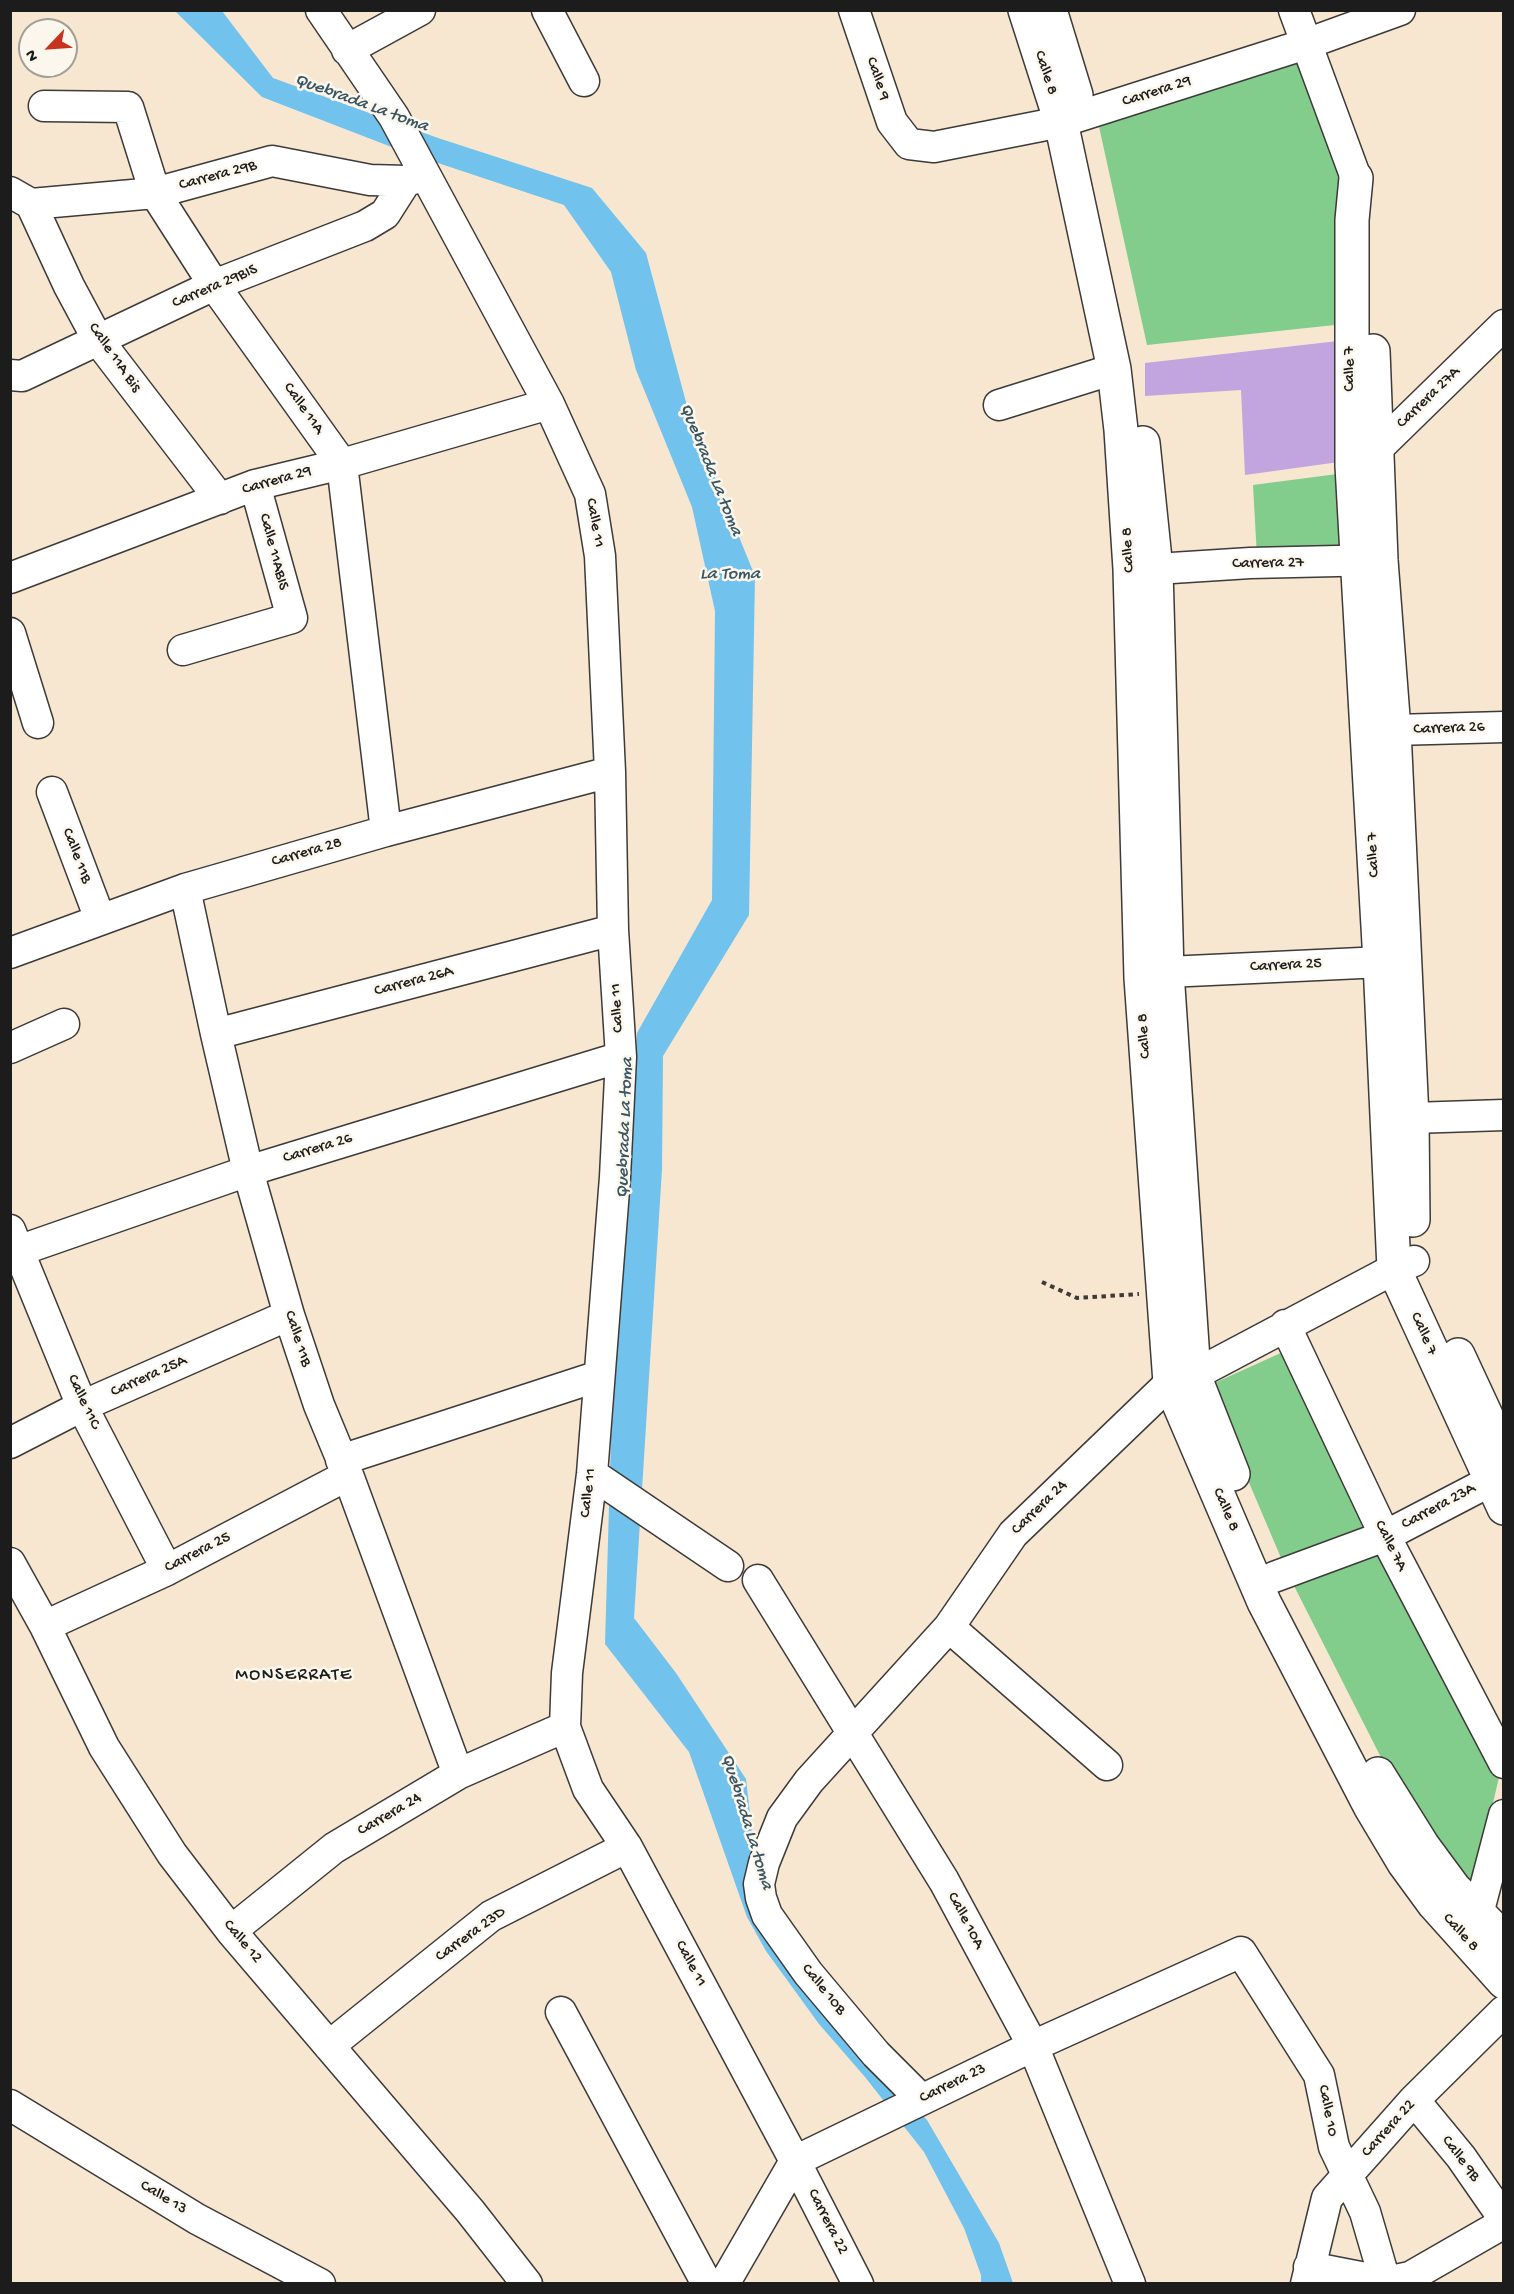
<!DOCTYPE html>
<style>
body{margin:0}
#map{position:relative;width:1514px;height:2294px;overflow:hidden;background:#f7e6d0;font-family:"Gochi Hand",sans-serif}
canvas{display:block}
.frame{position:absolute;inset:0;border:12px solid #1c1c1c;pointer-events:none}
.north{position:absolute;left:18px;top:18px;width:60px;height:60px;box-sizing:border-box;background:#fbf7ec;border:2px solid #a29f99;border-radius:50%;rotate:245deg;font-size:16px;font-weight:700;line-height:24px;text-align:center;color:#1c1c1c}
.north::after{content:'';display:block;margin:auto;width:21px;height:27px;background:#c8321e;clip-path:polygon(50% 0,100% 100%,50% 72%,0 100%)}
</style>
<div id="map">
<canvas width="1514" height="2294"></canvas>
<div class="frame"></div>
<div class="north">N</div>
</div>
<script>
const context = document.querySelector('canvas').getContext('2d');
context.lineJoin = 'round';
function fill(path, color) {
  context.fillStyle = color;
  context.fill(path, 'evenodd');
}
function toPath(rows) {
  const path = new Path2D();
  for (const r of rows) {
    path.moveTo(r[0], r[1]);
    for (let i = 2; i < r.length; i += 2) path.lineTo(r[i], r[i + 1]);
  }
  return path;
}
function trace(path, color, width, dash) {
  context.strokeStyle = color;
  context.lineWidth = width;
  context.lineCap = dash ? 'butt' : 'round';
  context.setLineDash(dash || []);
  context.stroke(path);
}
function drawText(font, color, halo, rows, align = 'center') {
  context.font = font + ' "Gochi Hand",sans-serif';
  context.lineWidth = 5;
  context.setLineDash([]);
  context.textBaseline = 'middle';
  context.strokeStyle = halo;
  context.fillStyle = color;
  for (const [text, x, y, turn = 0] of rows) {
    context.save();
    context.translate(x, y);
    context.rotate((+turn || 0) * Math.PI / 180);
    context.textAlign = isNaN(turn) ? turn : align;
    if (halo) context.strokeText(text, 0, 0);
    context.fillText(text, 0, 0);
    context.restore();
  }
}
fill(toPath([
 [1299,58,1342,186,1344,324,1147,345,1098,122],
 [1345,473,1349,556,1257,557,1253,485],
 [1285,1351,1377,1544,1499,1777,1474,1886,1458,1875,1398,1791,1287,1572,1208,1386]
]), '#82cd8b');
fill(toPath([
 [175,11,222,11,273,78,438,138,592,188,646,253,690,417,755,576,749,915,663,1056,662,1169,634,1618,676,1673,746,1779,761,1910,893,2084,927,2120,999,2243,1013,2283,981,2283,981,2275,964,2228,924,2152,865,2077,819,2024,766,1951,747,1917,689,1752,605,1644,612,1404,637,1033,712,900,715,611,692,507,636,370,611,272,564,205,402,151,262,97]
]), '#71c2ed');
fill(toPath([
 [1338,341,1339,462,1245,475,1241,390,1145,396,1145,363]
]), '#c2a5df');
const minor = toPath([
 [321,10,394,117,549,404,590,494,600,556,610,772,613,930,621,1057,615,1177,592,1474,567,1673,565,1727,588,1789,627,1847,795,2161,858,2284],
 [547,10,584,81],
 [854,10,892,122,909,144,934,147,1061,122,1306,44,1400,10],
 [1294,10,1356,178],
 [347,50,420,10],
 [44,106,128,107,155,193,214,285,342,464,386,831],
 [10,192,31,204,155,193,272,161,370,180,406,181,420,177],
 [31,204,69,286,98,340,220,499],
 [10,375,22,376,214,285,365,226,385,214,406,181],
 [999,405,1114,369],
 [1361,459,1377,449,1504,325],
 [1156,569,1250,563,1381,560],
 [10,578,255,485,342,464,549,404],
 [10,633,38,723],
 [183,650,292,618,255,485],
 [1394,730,1504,727],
 [52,792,100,919],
 [185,889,216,1034,248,1171,289,1315,319,1405,348,1475,458,1774],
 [10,953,185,889,386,831,610,772],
 [1167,972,1404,961],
 [216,1034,613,930],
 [10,1048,64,1024],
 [1412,1118,1504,1115],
 [10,1230,82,1406,167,1570],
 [18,1251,248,1171,621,1057],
 [1285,1325,1385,1536,1504,1763],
 [10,1443,82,1406,289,1315],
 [341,1460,599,1376],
 [592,1474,728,1566],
 [10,1563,45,1626,104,1747,172,1854,231,1931,470,2211,527,2284],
 [1274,1577,1385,1536,1504,1474],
 [758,1580,944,1881,1033,2046,1130,2284],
 [45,1626,167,1570,348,1475],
 [949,1627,1107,1765],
 [1478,1914,1504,1815],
 [231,1931,334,1848,458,1774,565,1727],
 [561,2012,707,2284],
 [329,2046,491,1916,627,1847],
 [921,2099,876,2054,808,1973,767,1915,761,1898,759,1884,764,1863,782,1818,809,1781,949,1627,1013,1534,1170,1383,1194,1375,1394,1269,1414,1261],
 [1414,2100,1461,2157,1504,2219],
 [10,2105,197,2219,320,2284],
 [1309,2267,1386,2282,1410,2277,1504,2223],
 [724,2284,795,2161,1033,2046,1241,1952,1319,2075,1334,2147,1365,2212,1386,2284],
 [1306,2284,1327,2198,1414,2100,1504,2011]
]);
const major = toPath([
 [1025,10,1061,122,1114,369,1121,430,1130,569,1141,978,1170,1383,1264,1602,1370,1806,1404,1863,1434,1904,1504,1982],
 [1050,10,1076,95],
 [1356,178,1352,220,1352,466,1380,962,1394,1269,1504,1508],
 [1373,351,1381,560,1394,730,1412,1118,1413,1220],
 [1143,443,1156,569,1167,972,1194,1375,1233,1474],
 [1458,1355,1504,1454],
 [1378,1774,1423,1846,1454,1888,1504,1939]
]);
trace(minor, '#3d3a37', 33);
trace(major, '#3d3a37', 36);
trace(toPath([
 [1042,1282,1077,1298,1139,1294]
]), '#3d3a37', 4, [4.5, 4.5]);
trace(minor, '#fff', 30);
trace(major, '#fff', 33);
drawText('16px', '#1c1c1c', '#fbf7ec', [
 ["Calle 8",1045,73,72],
 ["Calle 9",877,79,71],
 ["Carrera 29",1157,92,-18],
 ["Carrera 29B",218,176,-15],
 ["Carrera 29BIS",215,287,-23],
 ["Calle 11A Bis",114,358,55],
 ["Calle 7",1351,369,-90],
 ["Carrera 27A",1429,398,-44],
 ["Calle 11A",303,409,55],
 ["Carrera 29",277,481,-16],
 ["Calle 11",594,523,80],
 ["Calle 8",1129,550,-93],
 ["Calle 11ABIS",273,552,75],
 ["Carrera 27",1268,564,-1],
 ["Carrera 26",1449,729,-2],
 ["Carrera 28",307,853,-16],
 ["Calle 7",1374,855,-93],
 ["Calle 11B",76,856,69],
 ["Carrera 25",1286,966,-3],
 ["Carrera 26A",414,982,-15],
 ["Calle 11",618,1008,-93],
 ["Calle 8",1145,1036,-94],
 ["Carrera 26",318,1149,-17],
 ["Calle 7",1423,1334,66],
 ["Calle 11B",297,1339,72],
 ["Carrera 25A",149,1377,-24],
 ["Calle 11C",83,1402,65],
 ["Calle 11",589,1493,-83],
 ["Carrera 23A",1439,1507,-28],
 ["Carrera 24",1040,1508,-44],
 ["Calle 8",1225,1510,67],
 ["Calle 7A",1390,1546,63],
 ["Carrera 25",198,1553,-27],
 ["Carrera 24",390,1815,-30],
 ["Calle 10A",965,1921,62],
 ["Calle 8",1460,1933,48],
 ["Carrera 23D",471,1935,-36],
 ["Calle 12",242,1942,50],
 ["Calle 11",690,1964,62],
 ["Calle 10B",823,1990,51],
 ["Carrera 23",953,2084,-26],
 ["Calle 10",1327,2111,79],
 ["Carrera 22",1389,2129,-48],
 ["Calle 9B",1460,2159,53],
 ["Calle 13",163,2198,31],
 ["Carrera 22",827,2222,63]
]);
drawText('italic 18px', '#3a5665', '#fbf7ec', [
 ["Quebrada La toma",361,104,20],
 ["Quebrada La toma",710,470,68],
 ["La Toma",730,575],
 ["Quebrada La toma",626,1128,-88],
 ["Quebrada La toma",746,1822,73]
]);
context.letterSpacing = '1.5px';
drawText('18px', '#1c1c1c', '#fbf7ec', [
 ["MONSERRATE",294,1676]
]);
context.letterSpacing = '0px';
</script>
